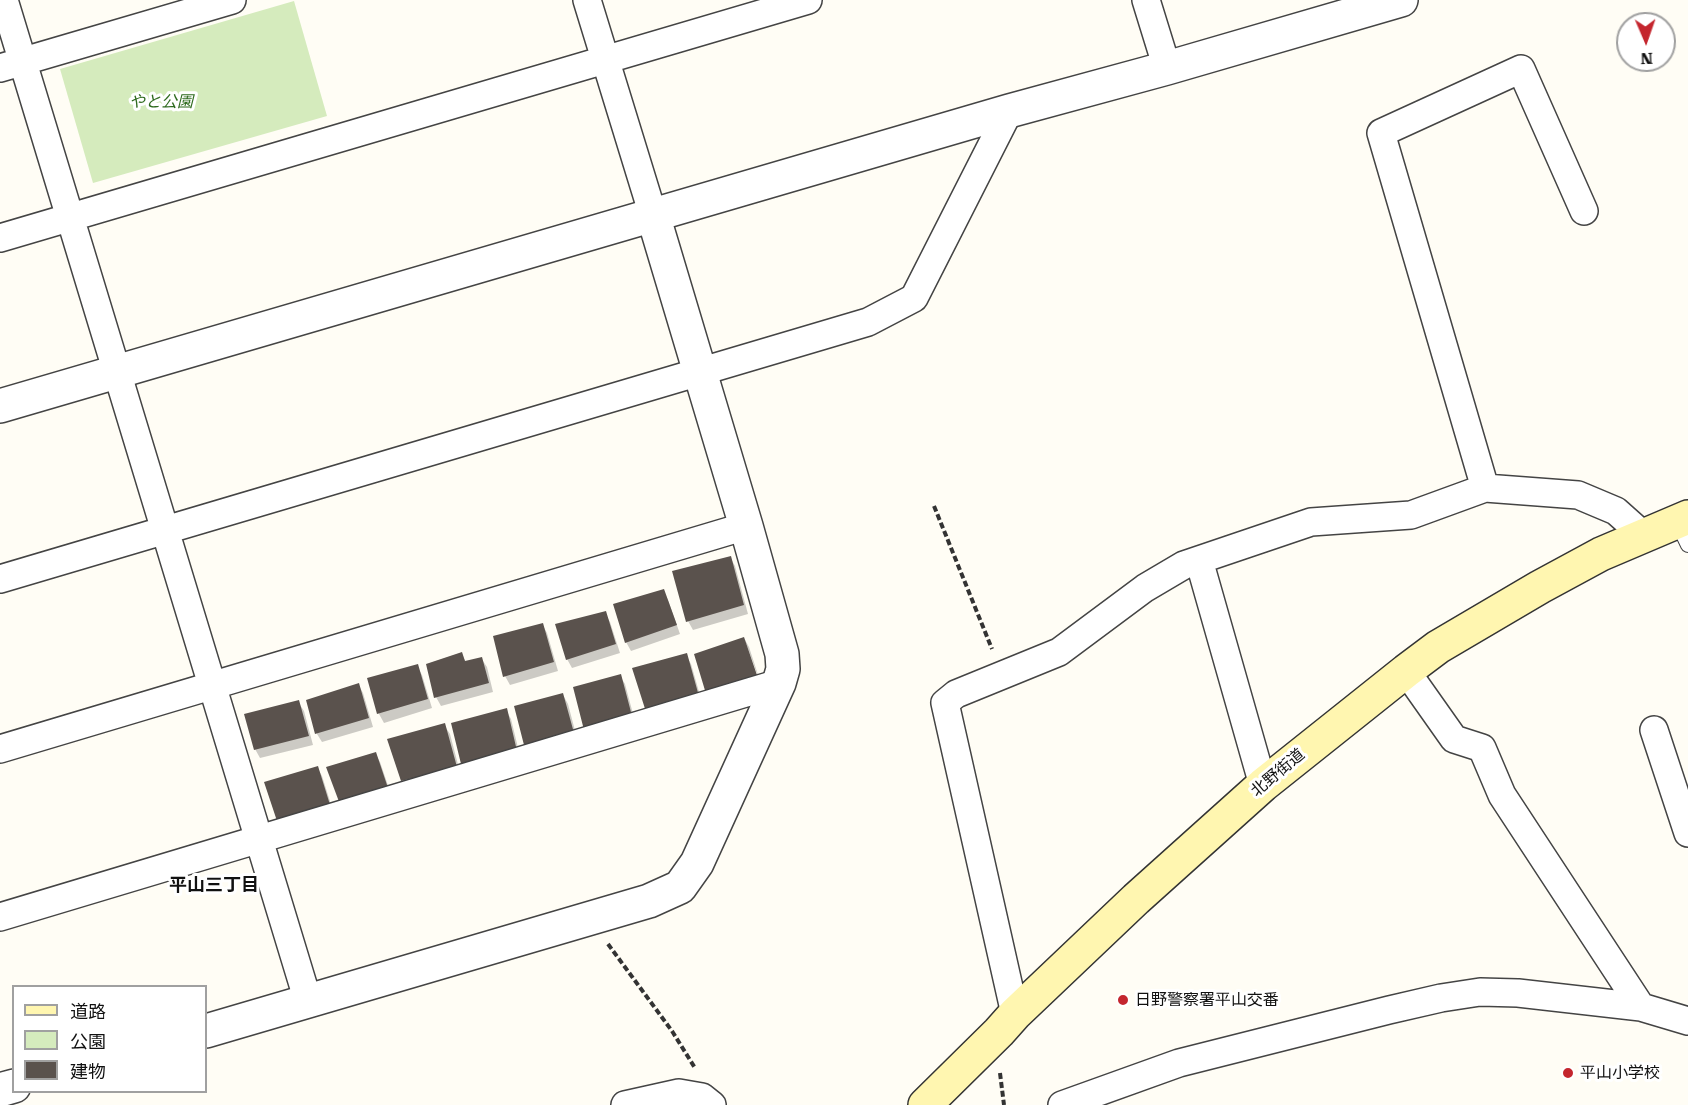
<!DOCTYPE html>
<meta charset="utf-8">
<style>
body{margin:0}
#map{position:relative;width:1688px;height:1105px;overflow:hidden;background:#fffdf5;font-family:"Roboto Serif","Noto Sans JP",serif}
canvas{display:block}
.legend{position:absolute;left:12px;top:985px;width:195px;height:108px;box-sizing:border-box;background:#fff;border:2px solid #a0a0a0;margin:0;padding:8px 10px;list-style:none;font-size:18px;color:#111}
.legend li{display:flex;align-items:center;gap:12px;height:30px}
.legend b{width:30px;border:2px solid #a0a0a0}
.north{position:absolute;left:1616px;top:12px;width:60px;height:60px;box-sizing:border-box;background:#fff;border:2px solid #a0a0a0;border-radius:50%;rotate:178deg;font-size:16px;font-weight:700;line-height:24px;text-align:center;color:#111}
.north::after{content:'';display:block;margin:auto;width:21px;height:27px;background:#c4262e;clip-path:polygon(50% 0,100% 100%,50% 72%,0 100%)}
</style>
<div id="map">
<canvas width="1688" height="1105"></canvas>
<ul class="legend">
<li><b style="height:8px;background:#fff6b0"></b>道路</li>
<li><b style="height:16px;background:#d5ebbd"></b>公園</li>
<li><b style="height:16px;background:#5a524d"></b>建物</li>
</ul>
<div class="north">N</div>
</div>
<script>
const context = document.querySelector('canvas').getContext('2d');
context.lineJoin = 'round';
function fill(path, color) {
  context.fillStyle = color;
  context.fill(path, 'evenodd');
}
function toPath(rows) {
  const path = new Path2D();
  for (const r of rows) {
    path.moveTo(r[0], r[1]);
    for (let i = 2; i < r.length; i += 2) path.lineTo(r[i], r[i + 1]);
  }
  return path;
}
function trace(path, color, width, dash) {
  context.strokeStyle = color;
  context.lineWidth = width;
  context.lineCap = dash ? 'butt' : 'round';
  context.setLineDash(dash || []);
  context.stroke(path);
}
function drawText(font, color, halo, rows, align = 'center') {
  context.font = font + ' "Roboto Serif","Noto Sans JP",serif';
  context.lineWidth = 6;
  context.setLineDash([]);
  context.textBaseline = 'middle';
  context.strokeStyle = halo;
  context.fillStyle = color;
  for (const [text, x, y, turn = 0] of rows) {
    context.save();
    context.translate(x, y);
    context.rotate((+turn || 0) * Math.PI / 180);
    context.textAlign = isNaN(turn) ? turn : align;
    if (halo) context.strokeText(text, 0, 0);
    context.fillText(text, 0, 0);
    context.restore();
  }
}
fill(toPath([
 [294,1,327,116,93,183,60,69]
]), '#d5ebbd');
fill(toPath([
 [730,557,735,566,748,614,693,630,688,621],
 [663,591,668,600,680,634,631,651,626,642],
 [605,613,610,622,620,653,572,668,567,659],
 [542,624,547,633,558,671,510,685,505,676],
 [744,638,749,647,763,690],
 [461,654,466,662,481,658,487,667,493,692,441,706,436,697],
 [686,655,691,664,704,709,653,723],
 [417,666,422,675,432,708,384,723,379,714,369,679],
 [620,676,625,684,636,725,590,738],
 [358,684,363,693,373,727,322,742,317,734,308,701],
 [563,695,568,704,578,742,530,753,525,744],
 [298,702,304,711,313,745,260,758,255,749],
 [506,710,511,719,521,760,469,776],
 [444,725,450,734,461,776,407,790,402,781],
 [375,753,380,762,394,803,342,807],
 [317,767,322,776,335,817,283,830]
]), '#0003');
fill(toPath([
 [731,556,744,605,686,622,672,571],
 [664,589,677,625,625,643,613,604],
 [606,611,616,644,566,660,555,624],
 [543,623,554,662,503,677,493,636],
 [744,637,759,681,707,697,694,654],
 [462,652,465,661,482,657,489,683,434,698,426,664],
 [687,653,700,700,647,715,632,668],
 [418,664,428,699,377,714,367,678],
 [621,674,632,716,584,730,573,687],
 [359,683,369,718,315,734,306,700],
 [563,693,574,733,524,745,514,706],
 [299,700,309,736,254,750,244,714],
 [507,708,517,751,462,768,451,723],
 [445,723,457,767,401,781,387,739],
 [376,752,390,794,341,807,326,767],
 [318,766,331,808,277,821,264,782]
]), '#5a524d');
const service = toPath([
 [1677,522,1688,545]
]);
const minor = toPath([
 [4,0,308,1001],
 [587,0,653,215],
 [1146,0,1167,68],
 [0,68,232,0],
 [0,238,808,0],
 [1485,488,1381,133,1521,69,1584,211],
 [1199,560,1263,785],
 [0,579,868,322,914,298,1009,111],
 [1406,671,1454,739,1482,748,1502,795,1641,1007],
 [1654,730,1688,833],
 [0,749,746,526],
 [0,917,779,683],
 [1015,1014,945,703,956,694,1059,652,1145,588,1184,565,1311,522,1411,515,1485,488,1578,495,1616,511,1644,536],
 [625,1105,679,1093,702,1097,712,1105],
 [1062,1105,1179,1063,1389,1010,1441,998,1480,992,1518,993,1641,1007,1688,1021]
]);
const tertiary = toPath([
 [0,406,1009,111,1167,68,1401,0],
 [206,1031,649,901,680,887,697,863,779,683,783,669,782,654,746,526,653,215],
 [0,1090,14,1086]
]);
const secondary = toPath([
 [925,1105,999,1032,1015,1014,1136,899,1263,785,1406,671,1438,647,1540,587,1601,554,1688,517]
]);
trace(service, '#444', 16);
trace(minor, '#444', 30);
trace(tertiary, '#444', 36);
trace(secondary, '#333', 36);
trace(toPath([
 [934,506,992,649],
 [608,944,672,1031,695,1068],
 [1000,1073,1004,1105]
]), '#333', 4, [6, 3]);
trace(service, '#fff', 14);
trace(minor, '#fff', 27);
trace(tertiary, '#fff', 33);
trace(secondary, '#fff6b0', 33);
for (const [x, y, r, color] of [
 [1123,1000,6,"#c4262e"],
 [1568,1073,6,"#c4262e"]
]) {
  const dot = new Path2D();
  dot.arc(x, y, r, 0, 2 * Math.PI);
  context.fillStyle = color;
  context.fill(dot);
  trace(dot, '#fff', 2);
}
drawText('italic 16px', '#2f6b1f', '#fff', [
 ["やと公園",161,102]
]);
drawText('16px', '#111', '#fff', [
 ["北野街道",1278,773,-40]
]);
drawText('16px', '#111', '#fff', [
 ["日野警察署平山交番",1135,1000],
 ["平山小学校",1580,1073]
], 'left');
drawText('bold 18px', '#111', '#fff', [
 ["平山三丁目",214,886]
]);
</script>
